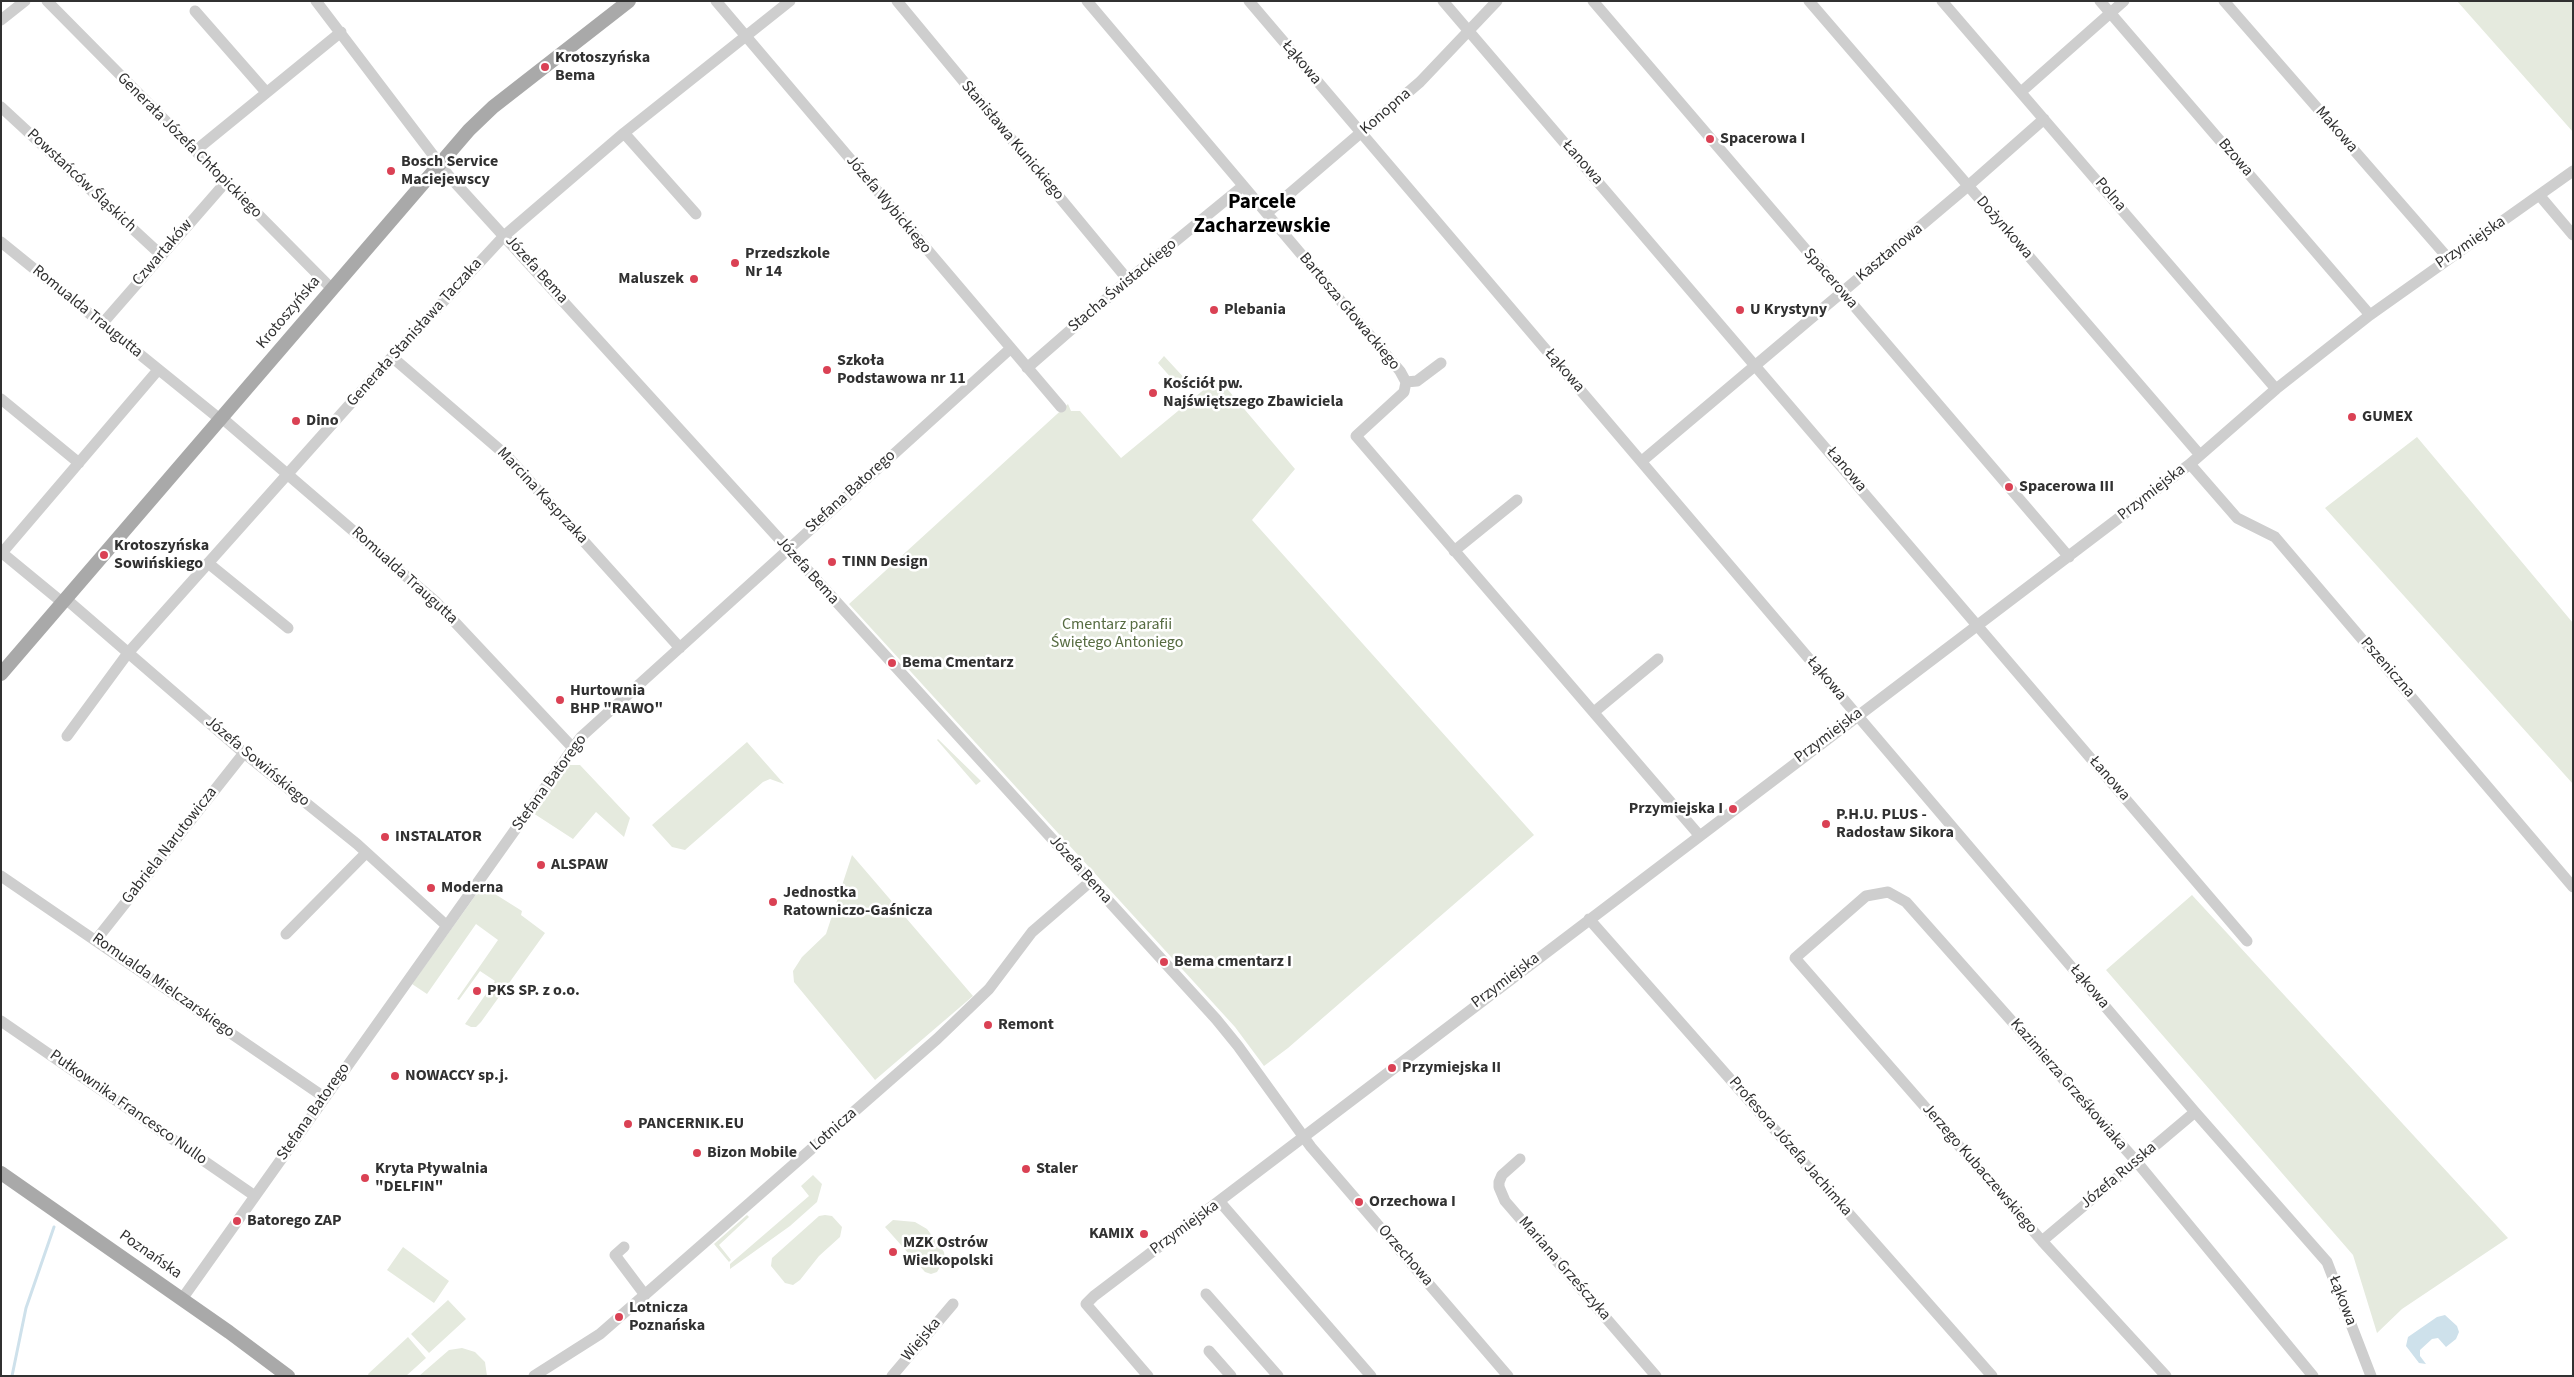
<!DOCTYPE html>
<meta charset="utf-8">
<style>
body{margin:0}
#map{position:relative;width:2574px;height:1377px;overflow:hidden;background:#fff;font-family:"Source Sans 3",sans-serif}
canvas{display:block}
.frame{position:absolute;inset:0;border:2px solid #313131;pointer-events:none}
</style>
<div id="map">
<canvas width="2574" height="1377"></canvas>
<div class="frame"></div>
</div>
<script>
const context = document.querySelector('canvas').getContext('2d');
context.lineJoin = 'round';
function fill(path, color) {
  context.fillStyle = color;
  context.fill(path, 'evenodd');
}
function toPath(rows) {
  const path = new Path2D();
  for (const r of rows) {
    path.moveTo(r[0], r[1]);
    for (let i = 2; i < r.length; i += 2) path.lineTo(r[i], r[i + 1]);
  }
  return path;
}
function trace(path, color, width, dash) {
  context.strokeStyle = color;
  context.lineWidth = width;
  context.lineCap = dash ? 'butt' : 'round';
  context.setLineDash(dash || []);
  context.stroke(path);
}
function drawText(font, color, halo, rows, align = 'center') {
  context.font = font + ' "Source Sans 3",sans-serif';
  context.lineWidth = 5;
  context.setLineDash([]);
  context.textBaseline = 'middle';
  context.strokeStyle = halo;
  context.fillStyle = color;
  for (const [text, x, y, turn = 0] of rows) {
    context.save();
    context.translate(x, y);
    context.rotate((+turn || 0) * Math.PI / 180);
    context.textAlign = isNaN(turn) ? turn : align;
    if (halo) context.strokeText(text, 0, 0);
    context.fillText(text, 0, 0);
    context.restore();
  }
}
fill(toPath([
 [2457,1,2573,1,2573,132],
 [1164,356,1188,382,1181,389,1158,363],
 [1218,378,1295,469,1252,520,1534,835,1288,1048,1264,1066,1235,1027,849,604,1068,404,1071,411,1080,411,1121,458],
 [2417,437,2573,623,2573,784,2325,508],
 [938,739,981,781,976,785,937,740],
 [747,742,784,784,770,779,763,782,685,850,672,847,652,825],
 [566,765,580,765,630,818,624,837,596,812,573,839,533,813],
 [852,855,973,996,875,1080,794,982,793,971,802,957,826,934],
 [480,889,487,889,522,911,521,915,545,933,481,1022,476,1027,471,1027,465,1024,495,981,480,971,459,1000,457,999,498,940,476,924,427,994,412,984],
 [2192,895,2508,1238,2402,1309,2377,1333,2353,1255,2106,970],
 [813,1175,822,1184,817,1202,790,1226,730,1269,730,1264,809,1196,801,1186],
 [747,1215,749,1217,719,1245,731,1260,729,1262,714,1244],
 [825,1215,832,1216,842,1227,840,1237,819,1256,800,1280,793,1285,785,1283,771,1266,772,1258,819,1216],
 [893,1220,915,1222,927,1229,944,1252,945,1258,937,1272,931,1274,925,1272,885,1227],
 [403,1247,449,1281,434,1303,387,1270],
 [448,1300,466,1319,429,1353,411,1334],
 [408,1337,426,1358,406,1376,369,1376,368,1374],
 [462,1348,475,1352,485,1362,487,1376,419,1376,449,1350]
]), '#e5eade');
fill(toPath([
 [2445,1315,2457,1326,2459,1332,2456,1339,2446,1347,2438,1338,2432,1339,2420,1350,2420,1356,2426,1364,2419,1363,2406,1346,2408,1337,2437,1317]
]), '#cee1eb');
trace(toPath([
 [12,1376,26,1308,54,1227]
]), '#cee1eb', 3);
trace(toPath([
 [47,1,332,289],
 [316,1,449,176,1216,1019,1238,1046,1311,1147,1508,1376],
 [716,1,1061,407],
 [897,1,1128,280],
 [1087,1,1400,371,1406,382,1404,392,1356,436,1699,835],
 [1249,1,2195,1112,2327,1262,2371,1376],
 [1443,1,2247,941],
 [1593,1,2069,557],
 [1809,1,2200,455],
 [1942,1,2276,389],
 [2100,1,2370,315],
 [2224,1,2448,258],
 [195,11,266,92],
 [1,20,25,1],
 [2021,92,2124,1],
 [1,107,161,255],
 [624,133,696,214],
 [195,151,341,32],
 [2540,196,2573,235],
 [1267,213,1420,82,1497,1],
 [1,242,221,420],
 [102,324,225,183],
 [392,357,507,456,680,648],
 [1027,368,1128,280,1243,186],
 [1406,382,1417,381,1441,363],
 [1,399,79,463],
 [222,418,436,602,573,748],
 [1642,461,1968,186,2044,119],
 [2190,464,2237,518,2275,537,2573,887],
 [1454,551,1517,500],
 [1,552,63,603],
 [1,554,158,370],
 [208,563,288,628],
 [66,599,244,753,357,844,447,926],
 [1594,712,1658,659],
 [67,736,128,653,392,357,504,236,624,133,790,1],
 [1,876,324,1097],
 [1589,919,1992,1376],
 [286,934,366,853],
 [96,940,244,753],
 [1,1021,255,1196],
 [1520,1159,1502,1175,1499,1182,1499,1187,1505,1201,1656,1376],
 [1220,1202,1371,1376],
 [2042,1241,2195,1112],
 [624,1247,615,1255,645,1295],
 [1206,1294,1278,1376],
 [182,1299,581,737,1010,349],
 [1209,1351,1231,1376],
 [534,1376,600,1334,937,1039,989,989,1032,932,1091,881],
 [892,1376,953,1304],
 [1148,1376,1086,1304,1094,1296,2190,464,2276,389,2370,315,2573,171],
 [2166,1376,2042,1241,1795,958,1866,896,1888,892,1906,902,2136,1161,2313,1376]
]), '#cecece', 11);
trace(toPath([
 [1,674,469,130,493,107,629,1],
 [1,1173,229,1332,288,1376]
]), '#a9a9a9', 14);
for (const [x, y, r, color] of [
 [545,67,5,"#da4154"],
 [1710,139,5,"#da4154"],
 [391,171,5,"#da4154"],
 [735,263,5,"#da4154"],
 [694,279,5,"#da4154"],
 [1214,310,5,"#da4154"],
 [1740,310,5,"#da4154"],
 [827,370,5,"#da4154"],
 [1153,393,5,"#da4154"],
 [2352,417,5,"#da4154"],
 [296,421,5,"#da4154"],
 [2009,487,5,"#da4154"],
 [104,555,5,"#da4154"],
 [832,562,5,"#da4154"],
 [892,663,5,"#da4154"],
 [560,700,5,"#da4154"],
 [1733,809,5,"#da4154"],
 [1826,824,5,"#da4154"],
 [385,837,5,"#da4154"],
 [541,865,5,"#da4154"],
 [431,888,5,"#da4154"],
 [773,902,5,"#da4154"],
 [1164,962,5,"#da4154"],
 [477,991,5,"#da4154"],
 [988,1025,5,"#da4154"],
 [1392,1068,5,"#da4154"],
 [395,1076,5,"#da4154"],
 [628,1124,5,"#da4154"],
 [697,1153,5,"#da4154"],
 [1026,1169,5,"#da4154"],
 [365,1178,5,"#da4154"],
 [1359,1202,5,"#da4154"],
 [237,1221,5,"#da4154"],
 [1144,1234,5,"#da4154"],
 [893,1252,5,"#da4154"],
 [619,1317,5,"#da4154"]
]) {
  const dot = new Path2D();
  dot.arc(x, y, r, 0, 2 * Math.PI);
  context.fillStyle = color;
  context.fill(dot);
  trace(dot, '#fff', 2);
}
drawText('bold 16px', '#313131', '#fff', [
 ["Krotoszyńska",555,58],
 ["Bema",555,76],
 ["Spacerowa I",1720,139],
 ["Bosch Service",401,162],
 ["Maciejewscy",401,180],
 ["Przedszkole",745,254],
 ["Nr 14",745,272],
 ["Maluszek",684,279,"right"],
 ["Plebania",1224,310],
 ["U Krystyny",1750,310],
 ["Szkoła",837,361],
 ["Podstawowa nr 11",837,379],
 ["Kościół pw.",1163,384],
 ["Najświętszego Zbawiciela",1163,402],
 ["GUMEX",2362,417],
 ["Dino",306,421],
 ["Spacerowa III",2019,487],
 ["Krotoszyńska",114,546],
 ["Sowińskiego",114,564],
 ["TINN Design",842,562],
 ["Bema Cmentarz",902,663],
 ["Hurtownia",570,691],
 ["BHP \"RAWO\"",570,709],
 ["Przymiejska I",1723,809,"right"],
 ["P.H.U. PLUS -",1836,815],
 ["Radosław Sikora",1836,833],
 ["INSTALATOR",395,837],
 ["ALSPAW",551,865],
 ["Moderna",441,888],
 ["Jednostka",783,893],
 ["Ratowniczo-Gaśnicza",783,911],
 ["Bema cmentarz I",1174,962],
 ["PKS SP. z o.o.",487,991],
 ["Remont",998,1025],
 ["Przymiejska II",1402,1068],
 ["NOWACCY sp.j.",405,1076],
 ["PANCERNIK.EU",638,1124],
 ["Bizon Mobile",707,1153],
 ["Kryta Pływalnia",375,1169],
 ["\"DELFIN\"",375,1187],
 ["Staler",1036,1169],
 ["Orzechowa I",1369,1202],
 ["Batorego ZAP",247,1221],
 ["KAMIX",1134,1234,"right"],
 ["MZK Ostrów",903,1243],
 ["Wielkopolski",903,1261],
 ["Lotnicza",629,1308],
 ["Poznańska",629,1326]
], 'left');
drawText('16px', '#313131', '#fff', [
 ["Łąkowa",1301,63,50],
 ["Konopna",1386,112,-41],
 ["Makowa",2336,130,49],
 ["Stanisława Kunickiego",1012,141,50],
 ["Generała Józefa Chłopickiego",189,146,45],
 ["Bzowa",2235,158,49],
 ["Łanowa",1582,163,49],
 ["Powstańców Śląskich",81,181,43],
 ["Polna",2110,195,49],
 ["Józefa Wybickiego",888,205,50],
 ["Dożynkowa",2004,228,49],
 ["Przymiejska",2471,243,-34],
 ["Czwartaków",163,253,-49],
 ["Kasztanowa",1890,253,-40],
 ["Józefa Bema",536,270,48],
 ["Spacerowa",1830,279,49],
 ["Stacha Świstackiego",1123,286,-40],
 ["Romualda Traugutta",87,312,39],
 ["Bartosza Głowackiego",1349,312,50],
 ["Krotoszyńska",289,313,-50],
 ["Generała Stanisława Taczaka",415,333,-48],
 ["Łąkowa",1564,371,49],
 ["Łanowa",1846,470,50],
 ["Stefana Batorego",851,492,-42],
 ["Przymiejska",2152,493,-38],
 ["Marcina Kasprzaka",542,496,47],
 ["Józefa Bema",807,571,48],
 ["Romualda Traugutta",404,576,42],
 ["Pszeniczna",2387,668,49],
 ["Łąkowa",1826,679,50],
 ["Przymiejska",1829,736,-37],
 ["Józefa Sowińskiego",257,762,40],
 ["Łanowa",2109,779,49],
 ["Stefana Batorego",550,783,-54],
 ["Gabriela Narutowicza",170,846,-52],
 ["Józefa Bema",1080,870,48],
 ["Przymiejska",1506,981,-37],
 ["Romualda Mielczarskiego",163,986,35],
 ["Łąkowa",2089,987,50],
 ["Kazimierza Grześkowiaka",2068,1085,49],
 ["Pułkownika Francesco Nullo",128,1108,35],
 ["Stefana Batorego",314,1112,-55],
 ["Lotnicza",834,1130,-41],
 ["Profesora Józefa Jachimka",1790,1147,49],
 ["Jerzego Kubaczewskiego",1979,1169,49],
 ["Józefa Russka",2119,1176,-40],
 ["Przymiejska",1185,1228,-36],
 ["Poznańska",150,1255,35],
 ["Orzechowa",1405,1256,49],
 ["Mariana Grześczyka",1564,1269,49],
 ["Łąkowa",2342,1301,69],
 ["Wiejska",922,1340,-50]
]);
drawText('16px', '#566b41', '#fff', [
 ["Cmentarz parafii",1117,625],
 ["Świętego Antoniego",1117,643]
]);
drawText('bold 21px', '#000', '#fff', [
 ["Parcele",1262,203],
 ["Zacharzewskie",1262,227]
]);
</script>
